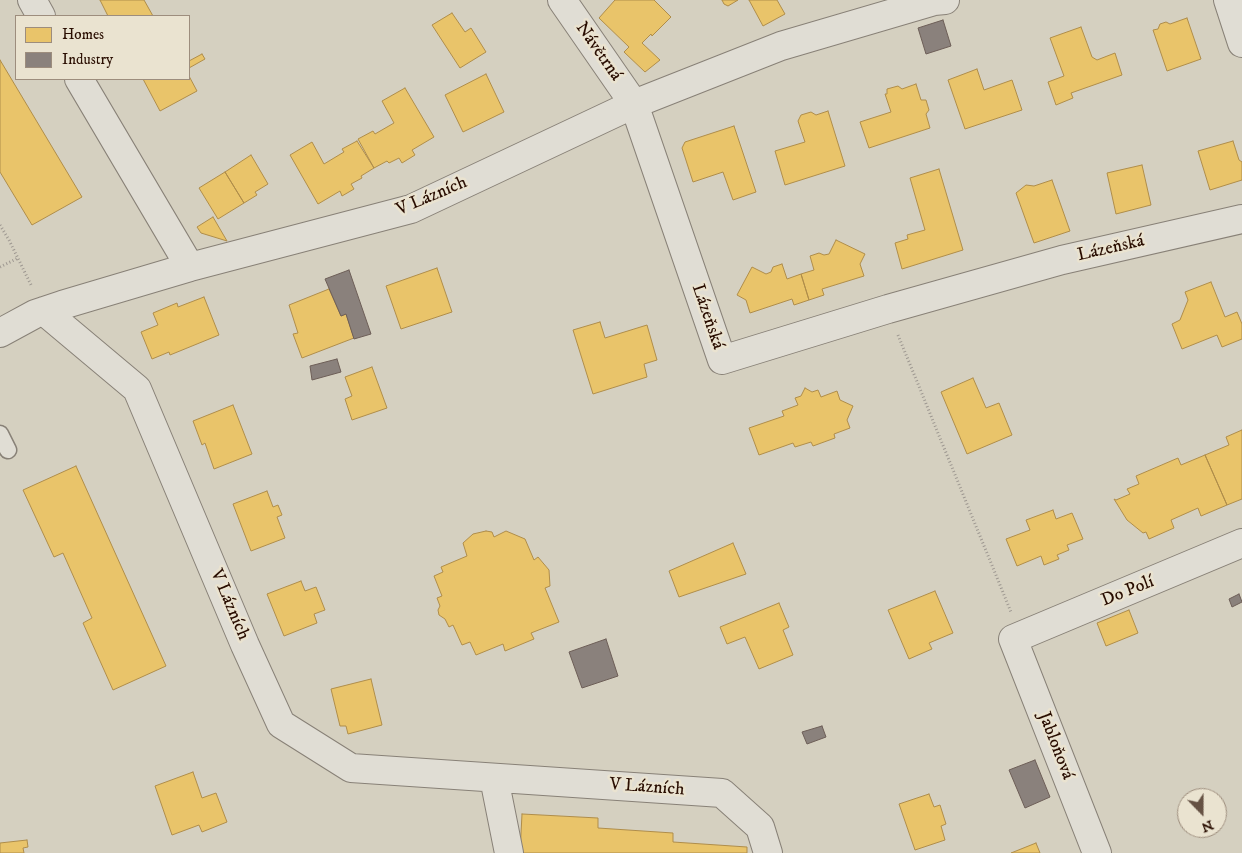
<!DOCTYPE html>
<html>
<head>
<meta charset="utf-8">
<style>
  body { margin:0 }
  #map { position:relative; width:1242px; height:853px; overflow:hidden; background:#d5d0c0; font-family:"IM FELL DW Pica",serif }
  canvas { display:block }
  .legend { position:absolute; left:15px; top:15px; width:175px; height:65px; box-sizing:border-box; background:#eae3d0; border:1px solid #9d8d7d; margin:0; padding:6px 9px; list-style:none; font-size:15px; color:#290d00 }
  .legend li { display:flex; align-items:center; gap:10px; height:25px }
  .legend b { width:25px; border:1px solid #9d8d7d }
  .north { position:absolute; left:1177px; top:788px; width:50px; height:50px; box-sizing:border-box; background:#eae3d0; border:1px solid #9d8d7d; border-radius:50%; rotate:158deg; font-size:14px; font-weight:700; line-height:20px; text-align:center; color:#290d00 }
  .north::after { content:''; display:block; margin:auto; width:18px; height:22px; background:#655143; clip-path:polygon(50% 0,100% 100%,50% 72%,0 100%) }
</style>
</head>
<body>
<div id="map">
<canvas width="1242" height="853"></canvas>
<ul class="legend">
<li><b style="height:14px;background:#e9c46a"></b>Homes</li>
<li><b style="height:14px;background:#8a817c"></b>Industry</li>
</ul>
<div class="north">N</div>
</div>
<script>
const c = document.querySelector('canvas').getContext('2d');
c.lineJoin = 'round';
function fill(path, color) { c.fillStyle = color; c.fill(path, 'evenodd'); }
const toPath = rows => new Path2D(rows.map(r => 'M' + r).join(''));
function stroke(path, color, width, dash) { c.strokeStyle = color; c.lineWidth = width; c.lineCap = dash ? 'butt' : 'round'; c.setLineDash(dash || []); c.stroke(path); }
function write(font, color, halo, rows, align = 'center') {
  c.font = font + ' "IM FELL DW Pica",serif'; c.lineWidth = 5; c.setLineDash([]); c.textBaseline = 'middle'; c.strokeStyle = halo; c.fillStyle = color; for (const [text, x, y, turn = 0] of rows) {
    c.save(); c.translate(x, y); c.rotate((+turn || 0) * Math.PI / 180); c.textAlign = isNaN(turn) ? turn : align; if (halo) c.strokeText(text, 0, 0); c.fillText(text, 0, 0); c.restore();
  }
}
const homes = toPath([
  [100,0,144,0,153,16,108,16,100,0],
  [615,0,654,0,671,17,652,36,651,34,642,43,660,60,645,72,624,52,629,47,599,18,615,0],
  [722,0,738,0,728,6,724,4,722,0],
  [749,0,777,0,785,14,763,26,749,0],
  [452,13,465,32,471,28,486,52,460,68,432,25,452,13],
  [1187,18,1201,59,1167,71,1153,30,1158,29,1160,24,1166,22,1170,24,1187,18],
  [1081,27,1092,57,1097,60,1115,53,1122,75,1071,93,1073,98,1056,105,1048,82,1064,76,1050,38,1081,27],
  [202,54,205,59,189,68,189,61,202,54],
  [0,60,82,197,32,225,0,172,0,60],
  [977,69,984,90,1012,80,1022,110,965,129,948,80,977,69],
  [486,74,504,112,463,132,445,95,486,74],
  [189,76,197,91,160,111,143,79,189,79,189,76],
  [916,84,921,100,926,100,929,110,926,114,930,128,869,148,860,122,891,112,885,94,887,94,887,89,898,86,902,89,916,84],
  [405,88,434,137,412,150,415,155,402,163,399,158,389,163,387,161,374,168,358,139,373,131,375,134,394,123,382,101,405,88],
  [828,111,845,166,785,185,775,151,805,142,798,121,801,115,811,112,816,115,828,111],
  [734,126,756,192,733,200,723,172,693,182,682,148,685,142,734,126],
  [357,141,374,168,361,176,362,178,351,184,354,189,342,196,340,191,318,204,290,155,312,142,324,164,344,152,342,149,357,141],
  [1233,141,1239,160,1242,162,1242,180,1210,190,1198,151,1233,141],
  [251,155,268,184,255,192,257,195,244,203,225,172,251,155],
  [1142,165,1151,205,1116,214,1107,173,1142,165],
  [939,169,963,250,902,269,895,243,908,239,907,235,925,230,910,178,939,169],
  [225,172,244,203,218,219,199,188,225,172],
  [1052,180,1070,231,1034,243,1016,193,1026,185,1034,186,1052,180],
  [213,217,227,241,201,233,197,227,213,217],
  [836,240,865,254,860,264,864,276,822,289,824,295,809,300,801,274,814,270,810,256,819,253,824,255,829,254,836,240],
  [782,264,787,279,801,274,809,300,794,305,792,299,750,313,746,300,737,295,752,267,766,274,771,272,773,267,782,264],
  [437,268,452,312,401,329,386,286,437,268],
  [1211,282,1225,317,1237,312,1242,324,1242,339,1222,347,1217,335,1182,349,1172,324,1180,320,1188,300,1185,292,1211,282],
  [329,289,341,316,346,314,354,338,302,358,293,334,298,333,289,305,329,289],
  [204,297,219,335,170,355,169,352,152,359,141,332,158,325,153,313,177,303,178,307,204,297],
  [600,322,605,338,647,325,657,360,644,364,647,377,593,394,573,330,600,322],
  [372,367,387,408,352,420,345,399,352,396,345,377,372,367],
  [973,378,986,408,999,403,1012,435,967,454,941,392,973,378],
  [805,388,812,392,818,390,821,397,837,391,840,400,853,406,847,420,850,428,834,434,835,438,813,446,811,442,795,447,793,443,759,455,749,428,784,416,782,411,798,405,795,398,801,396,805,388],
  [233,405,252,454,214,469,205,443,202,445,193,421,233,405],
  [1242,430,1242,499,1227,505,1205,455,1229,445,1226,437,1242,430],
  [1205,455,1227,505,1201,516,1198,508,1171,520,1174,528,1149,539,1146,532,1143,533,1127,520,1114,499,1116,500,1130,494,1127,489,1139,484,1136,476,1178,458,1181,465,1205,455],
  [76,466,166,666,113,690,83,623,92,618,63,553,54,557,23,490,76,466],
  [267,491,273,507,278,505,282,515,277,517,285,538,251,551,233,504,267,491],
  [1053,510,1056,519,1072,513,1083,539,1067,545,1069,550,1057,555,1059,559,1044,565,1041,556,1017,566,1006,539,1030,530,1026,520,1053,510],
  [486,531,492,532,494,537,506,531,525,539,534,560,538,557,549,570,550,586,545,588,559,622,531,633,534,639,505,651,503,644,476,655,470,642,462,645,453,625,449,627,445,619,439,615,438,610,440,606,437,598,442,596,434,576,443,572,441,567,467,556,463,543,473,534,486,531],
  [733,543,746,574,679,597,669,571,733,543],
  [301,581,305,591,316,587,325,610,314,614,317,623,284,636,267,594,301,581],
  [935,591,953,633,929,643,932,649,909,659,888,610,935,591],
  [779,603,789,627,783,630,793,655,759,669,745,637,727,644,720,627,779,603],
  [1129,610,1138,633,1106,646,1097,623,1129,610],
  [371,679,382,725,348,734,346,726,340,726,331,689,371,679],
  [193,772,202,798,216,793,227,822,202,832,199,825,172,835,155,786,193,772],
  [929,794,934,807,940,805,946,824,941,826,945,840,915,850,899,804,929,794],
  [522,814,598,818,598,828,673,833,673,842,747,847,747,853,520,853,522,814],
  [27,840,28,847,23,848,24,853,0,853,0,843,27,840],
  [1036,843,1040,853,1011,853,1036,843]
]);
fill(homes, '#e9c46a');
stroke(homes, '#af8d4a', 1);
const industry = toPath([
  [943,20,951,46,926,54,918,28,943,20],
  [349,270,371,334,354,339,346,314,341,316,325,279,349,270],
  [337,359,341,372,312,380,310,366,337,359],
  [1239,594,1242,602,1232,607,1229,599,1239,594],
  [606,639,618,676,582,688,569,652,606,639],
  [822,726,826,737,807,744,802,732,822,726],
  [1035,760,1050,797,1025,808,1009,770,1035,760]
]);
fill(industry, '#8a817c');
stroke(industry, '#6d5e57', 1);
const service = toPath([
  [0,434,8,450]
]);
const minor = toPath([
  [32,0,41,16],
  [562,0,634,104,722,360,888,309,1062,260,1242,219],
  [1228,0,1242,43],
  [79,79,190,267],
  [44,311,137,389,245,645,281,724,351,768,722,793,760,827,768,853],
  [0,333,35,314,62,305,190,267,411,209,634,104,781,46,934,1,945,0],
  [494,778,509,853],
  [1097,853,1013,639,1242,543]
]);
stroke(service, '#888177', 19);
stroke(minor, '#888177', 30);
stroke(toPath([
  [0,225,9,240,32,287],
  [0,267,18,258],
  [898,335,1011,612]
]), '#9d9790', 3, [1, 2.5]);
stroke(service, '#e0ddd4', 16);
stroke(minor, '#e0ddd4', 28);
write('18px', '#290d00', '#eae3d0', [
  ["Návětrná",598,52,55],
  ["V Lázních",432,197,-23],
  ["Lázeňská",1111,249,-13],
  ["Lázeňská",707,317,71],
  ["Do Polí",1128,592,-22],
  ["V Lázních",229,605,67],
  ["Jabloňová",1055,746,69],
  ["V Lázních",647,788,4]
]);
</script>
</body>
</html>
